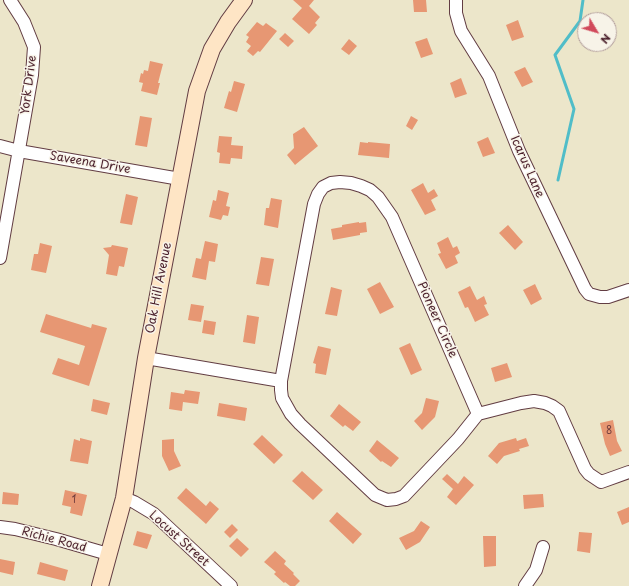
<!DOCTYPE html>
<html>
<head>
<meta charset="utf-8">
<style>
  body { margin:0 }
  #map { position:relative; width:629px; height:586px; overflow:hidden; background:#ece6ca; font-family:"Playpen Sans",sans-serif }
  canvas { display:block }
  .north { position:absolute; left:577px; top:12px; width:40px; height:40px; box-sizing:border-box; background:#f7f3e8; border:1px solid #b29e9c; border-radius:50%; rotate:128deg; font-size:11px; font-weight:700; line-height:16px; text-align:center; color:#4a1f2b }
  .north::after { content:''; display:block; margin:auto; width:14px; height:18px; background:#d1495b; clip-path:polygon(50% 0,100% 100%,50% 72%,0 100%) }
</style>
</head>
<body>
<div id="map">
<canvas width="629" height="586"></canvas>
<div class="north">N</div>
</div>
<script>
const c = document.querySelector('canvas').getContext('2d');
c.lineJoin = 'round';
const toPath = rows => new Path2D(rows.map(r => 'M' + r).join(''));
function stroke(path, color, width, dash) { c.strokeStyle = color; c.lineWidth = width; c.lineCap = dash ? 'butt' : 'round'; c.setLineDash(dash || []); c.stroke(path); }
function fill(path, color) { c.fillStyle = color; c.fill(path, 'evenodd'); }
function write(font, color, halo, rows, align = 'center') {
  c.font = font + ' "Playpen Sans",sans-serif'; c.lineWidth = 3; c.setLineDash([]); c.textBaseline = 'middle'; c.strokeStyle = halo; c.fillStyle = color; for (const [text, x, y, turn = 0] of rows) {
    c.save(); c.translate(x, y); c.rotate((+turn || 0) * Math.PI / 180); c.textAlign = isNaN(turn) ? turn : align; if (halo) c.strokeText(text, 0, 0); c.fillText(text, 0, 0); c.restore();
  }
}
stroke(toPath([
  [558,180,574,109,555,55,580,21,583,0]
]), '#50bdc8', 3);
fill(toPath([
  [293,0,314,0,309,6,320,17,315,23,317,25,309,34,292,19,302,8],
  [413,0,426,0,427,12,414,12],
  [518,20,524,37,512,41,506,25],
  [257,22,263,26,266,23,277,31,260,52,258,51,253,56,247,51,251,46,246,42,249,37,246,35],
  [285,33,294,41,288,47,279,39],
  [427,38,433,54,421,58,415,42],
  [349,39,357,46,349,55,341,49],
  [150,61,163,64,158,83,160,83,157,95,141,91,143,83,139,82,141,73,143,74,144,70,148,71],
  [525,67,533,82,522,87,514,72],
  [461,78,467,94,455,98,450,83],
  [234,81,245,84,237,112,224,108,229,91,231,92],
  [140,116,152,118,147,147,135,145],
  [411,116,418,120,412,130,406,126],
  [304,127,318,146,295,165,287,155,294,148,293,134],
  [219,136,232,137,231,145,243,146,242,159,231,158,230,164,219,163,220,153,217,152],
  [488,137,495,153,483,157,477,142],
  [360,142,368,143,368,142,390,144,389,158,358,155],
  [423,183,428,193,434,189,438,196,431,200,436,210,425,215,411,190],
  [218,190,229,193,226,206,230,207,228,216,223,215,221,220,209,217,213,200,216,201],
  [126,194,138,197,132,225,120,223],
  [271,198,282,200,278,228,264,225,266,208,269,208],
  [359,222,359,223,366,222,367,232,360,233,360,235,333,240,331,229,342,227,342,225],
  [508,225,523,242,515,250,499,233],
  [448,237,453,248,457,246,460,253,455,256,458,263,446,269,438,254,441,253,437,243],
  [205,241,218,244,215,262,209,261,206,280,192,277,196,258,201,259],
  [40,243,52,246,46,273,31,270,34,254,38,254],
  [112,245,128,248,124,267,119,266,117,276,106,274,109,255,103,248,111,247],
  [261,257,274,259,269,286,256,284],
  [380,282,394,307,380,314,367,289],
  [535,284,542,299,531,305,523,290],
  [470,286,477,300,484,296,487,304,484,305,489,315,475,322,468,307,465,308,458,292],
  [331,287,342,290,337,316,325,314],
  [191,304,204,306,201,322,188,320],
  [46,314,91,328,92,324,107,328,89,386,52,374,58,358,79,365,85,346,40,332],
  [247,315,259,317,255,344,243,342],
  [204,320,216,322,214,335,202,333],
  [410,343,422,370,411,375,399,348],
  [318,346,331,349,326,375,315,373,316,364,313,363],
  [507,363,512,377,495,382,491,368],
  [185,390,200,392,198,404,183,402,182,411,169,409,171,392,184,394],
  [426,398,439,401,435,417,422,430,414,421,422,413],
  [93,399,110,403,107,415,91,411],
  [219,403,247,408,245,421,217,416],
  [339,404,361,422,353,431,345,425,343,427,330,416],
  [613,420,617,441,622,451,610,456,605,444,600,423],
  [262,435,283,455,274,464,253,444],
  [80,438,92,441,88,464,70,461,74,439,80,441],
  [516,438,517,441,526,438,529,446,519,449,520,451,504,456,497,464,488,456,499,443],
  [174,439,174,451,181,466,169,471,162,456,162,440],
  [377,440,399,458,391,467,382,461,381,462,369,451],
  [302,471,323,490,313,500,292,481],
  [447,474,458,484,464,476,474,485,456,505,447,497,453,489,442,479],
  [186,488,206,506,210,501,219,509,206,524,177,498],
  [65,490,87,495,82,516,70,513,71,507,62,505],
  [3,492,19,494,18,505,2,504],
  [543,494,544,507,524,509,523,495],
  [629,507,629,522,622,525,617,512],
  [337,512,362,534,353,544,329,521],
  [421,521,430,527,420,542,406,550,399,538,414,531],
  [232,524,238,530,230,538,224,532],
  [137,531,152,535,147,549,133,545],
  [579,532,592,533,590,553,577,551],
  [483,536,496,536,496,566,484,567],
  [237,538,249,549,241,557,229,546],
  [275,551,286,561,284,564,294,573,293,574,300,581,295,586,290,586,285,582,284,583,274,574,276,572,264,562],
  [0,559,15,562,13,575,0,572],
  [40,562,68,570,65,581,37,574]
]), '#e79773');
const minor = toPath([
  [456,0,456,13,461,31,489,76,519,151,585,289,589,294,600,297,608,297,629,290],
  [0,146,19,151,180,179],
  [0,258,32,75,34,47,24,22,10,0],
  [146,358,281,381,281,390,282,398,291,414,300,424,375,495,387,500,396,499,404,496,458,439,478,414,392,217,378,197,370,190,361,186,351,183,340,182,331,183,323,187,318,194,314,204,281,381],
  [478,414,521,403,534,401,545,403,552,406,559,411,585,469,589,474,601,482,629,472],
  [124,498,134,502,154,514,231,586],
  [0,527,15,529,56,539,108,554],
  [525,586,536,570,543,547]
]);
const secondary = toPath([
  [100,586,124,498,146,358,197,91,212,49,228,22,244,0]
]);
stroke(minor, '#623d43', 14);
stroke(secondary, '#623d43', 18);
stroke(minor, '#fff', 12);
stroke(secondary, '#fee5c5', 16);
write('10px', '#713d3d', null, [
  ["8",609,431],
  ["1",74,500]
]);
write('12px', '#4a1f2b', '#f7f3e8', [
  ["York Drive",29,85,-83],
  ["Saveena Drive",90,163,10],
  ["Icarus Lane",527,167,66],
  ["Oak Hill Avenue",159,288,-79],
  ["Pioneer Circle",437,320,66],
  ["Locust Street",179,539,42],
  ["Richie Road",54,540,15]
]);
</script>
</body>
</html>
